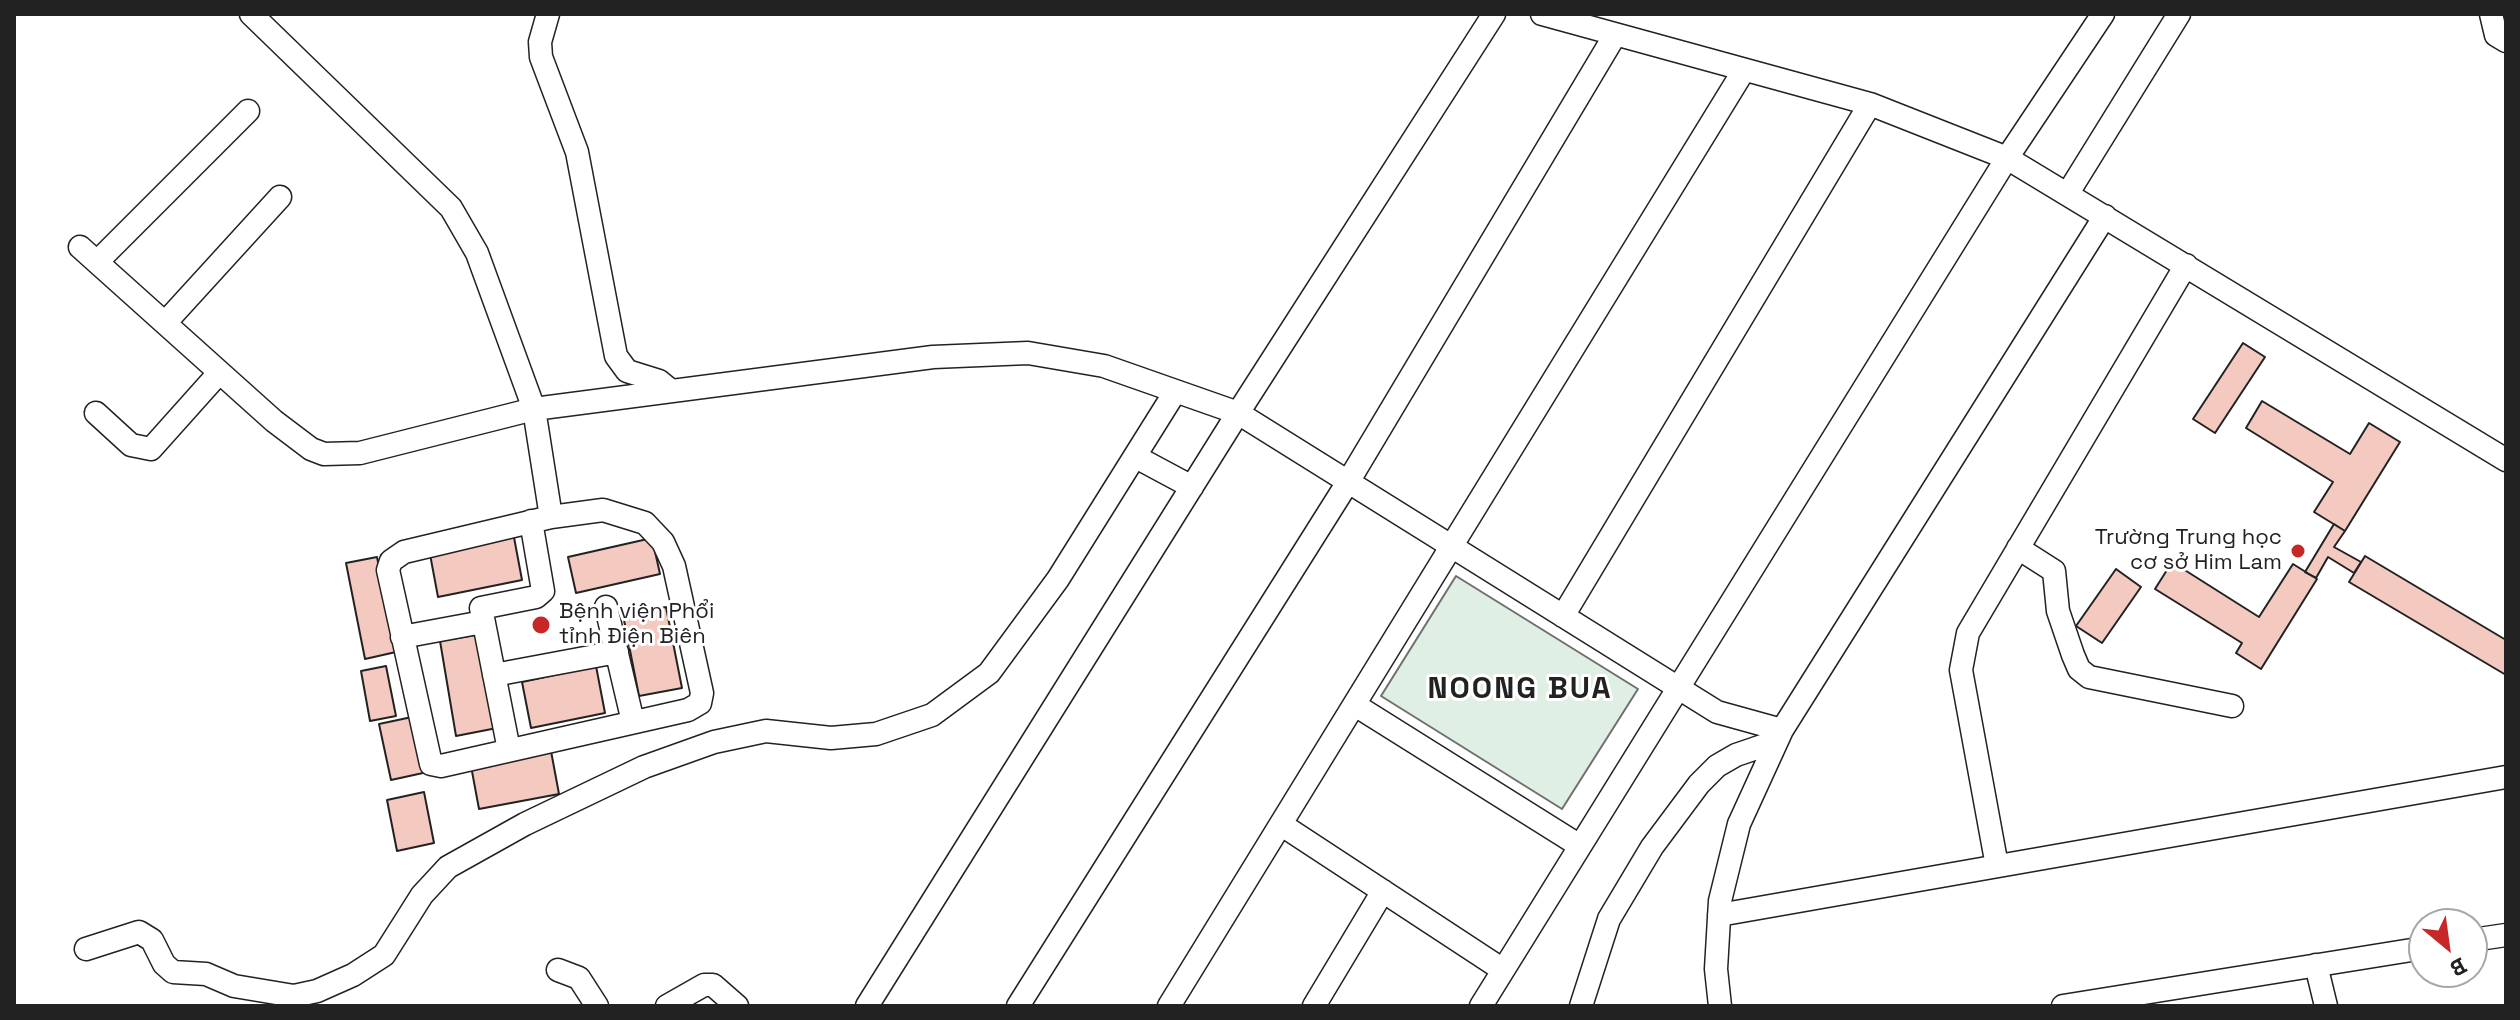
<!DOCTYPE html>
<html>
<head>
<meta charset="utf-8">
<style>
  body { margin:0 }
  #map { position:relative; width:2520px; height:1020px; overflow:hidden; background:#fff; font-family:"Space Grotesk",sans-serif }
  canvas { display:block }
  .frame { position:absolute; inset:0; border:16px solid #222; pointer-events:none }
  .north { position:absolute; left:2408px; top:908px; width:80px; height:80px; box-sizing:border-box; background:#fff; border:2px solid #a7a7a7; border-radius:50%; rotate:151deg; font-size:22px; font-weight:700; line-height:32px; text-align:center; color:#222 }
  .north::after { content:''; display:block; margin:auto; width:28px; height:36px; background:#c62828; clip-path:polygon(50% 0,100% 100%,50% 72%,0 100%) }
</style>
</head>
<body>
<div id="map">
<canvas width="2520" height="1020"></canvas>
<div class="frame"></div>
<div class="north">B</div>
</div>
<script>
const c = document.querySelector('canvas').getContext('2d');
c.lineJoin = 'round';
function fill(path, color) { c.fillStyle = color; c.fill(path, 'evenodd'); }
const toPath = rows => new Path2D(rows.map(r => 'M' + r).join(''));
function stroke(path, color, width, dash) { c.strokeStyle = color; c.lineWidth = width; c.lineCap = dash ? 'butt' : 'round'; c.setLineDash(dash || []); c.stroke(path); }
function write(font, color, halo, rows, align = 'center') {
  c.font = font + ' "Space Grotesk",sans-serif'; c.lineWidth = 6; c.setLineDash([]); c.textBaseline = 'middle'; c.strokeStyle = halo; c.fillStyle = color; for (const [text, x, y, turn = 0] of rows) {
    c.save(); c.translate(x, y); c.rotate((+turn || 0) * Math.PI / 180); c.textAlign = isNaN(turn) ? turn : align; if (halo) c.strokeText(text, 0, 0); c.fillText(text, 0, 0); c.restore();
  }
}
const green = toPath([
  [1456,576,1638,689,1562,809,1381,696,1456,576]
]);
fill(green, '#e0efe3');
stroke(green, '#6f6f6f', 2);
const building = toPath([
  [2243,343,2265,357,2215,433,2193,419,2243,343],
  [2262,401,2350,454,2369,423,2400,442,2345,531,2314,512,2333,482,2246,428,2262,401],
  [2334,524,2345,531,2334,547,2361,562,2354,573,2328,557,2316,578,2305,572,2334,524],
  [513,532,522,580,438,597,429,549,513,532],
  [652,538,660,574,576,593,568,557,652,538],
  [2365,556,2506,640,2506,675,2349,582,2365,556],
  [377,557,396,652,365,659,346,563,377,557],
  [2172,562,2259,617,2293,564,2317,579,2261,669,2236,653,2242,643,2155,589,2172,562],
  [2116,569,2141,587,2102,643,2076,626,2116,569],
  [666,607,682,688,639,696,623,615,666,607],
  [481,634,497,728,456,736,440,641,481,634],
  [386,666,396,716,370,721,361,671,386,666],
  [596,666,605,713,531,728,522,682,596,666],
  [412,717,423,773,391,780,379,724,412,717],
  [551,751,559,794,479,809,471,766,551,751],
  [424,792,434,843,397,851,387,800,424,792]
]);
fill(building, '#f3c9c0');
stroke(building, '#222', 2);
const minor = toPath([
  [251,14,451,208,477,253,534,409,551,517],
  [548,14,540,42,541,57,577,152,616,356,627,371,659,381,670,390],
  [2103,14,2007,158,2506,460],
  [2491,14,2496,35,2506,41],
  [2068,193,2179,14],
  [80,247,274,421,311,449,324,454,360,453,534,409,933,357,1028,353,1104,366,1238,413,1717,712,1782,730],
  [97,262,248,111],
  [165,323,280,197],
  [96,413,131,445,151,449,219,373],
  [1136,457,1192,487],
  [603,510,645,523,663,542,674,566,702,693,700,703,688,710,441,766,431,764,388,570,391,561,404,552,551,517,603,510],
  [2018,548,2054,571,2058,611,2073,655,2079,669,2089,677,2232,706],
  [606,607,633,722],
  [1563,616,1870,104],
  [402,637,483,622],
  [494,675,617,652],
  [1355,705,1580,846],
  [509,750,481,608,536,597,543,591,531,521],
  [1282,825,1503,970],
  [1997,866,1961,670,1968,633,2186,265],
  [1719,915,2506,777],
  [2472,940,2506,935],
  [86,949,139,932,152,940,164,964,173,972,206,974,234,986,294,996,317,991,353,975,384,955,422,895,448,867,525,824,644,767,714,742,766,731,831,738,876,734,932,715,989,673,1058,579,1175,392],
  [2316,965,2326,1006],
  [558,970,579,978,597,1006],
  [667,1006,704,985,713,985,737,1006],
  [867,1006,1238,413,1494,14],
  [1018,1006,1348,482,1615,35],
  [1169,1006,1744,70],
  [1314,1006,1383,891],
  [1481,1006,2007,158,1870,104,1542,14],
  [1581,1006,1609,919,1652,847,1699,784,1717,766,1736,755,1777,741],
  [1720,1006,1716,969,1720,901,1739,824,1782,730,2105,216],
  [2063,1006,2424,948]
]);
stroke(minor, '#222', 25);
stroke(minor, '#fff', 22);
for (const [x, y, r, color] of [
  [2298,551,8,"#c62828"],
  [541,625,10,"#c62828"]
]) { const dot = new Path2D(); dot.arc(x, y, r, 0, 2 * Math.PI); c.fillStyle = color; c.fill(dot); stroke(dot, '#fff', 3); }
write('22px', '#222', '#fff', [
  ["Trường Trung học",2282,538],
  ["cơ sở Him Lam",2282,563],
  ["Bệnh viện Phổi",559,612,"left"],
  ["tỉnh Điện Biên",559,637,"left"]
], 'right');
c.letterSpacing = '2px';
write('bold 30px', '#222', '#fff', [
  ["NOONG BUA",1520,690]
]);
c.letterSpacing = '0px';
</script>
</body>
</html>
